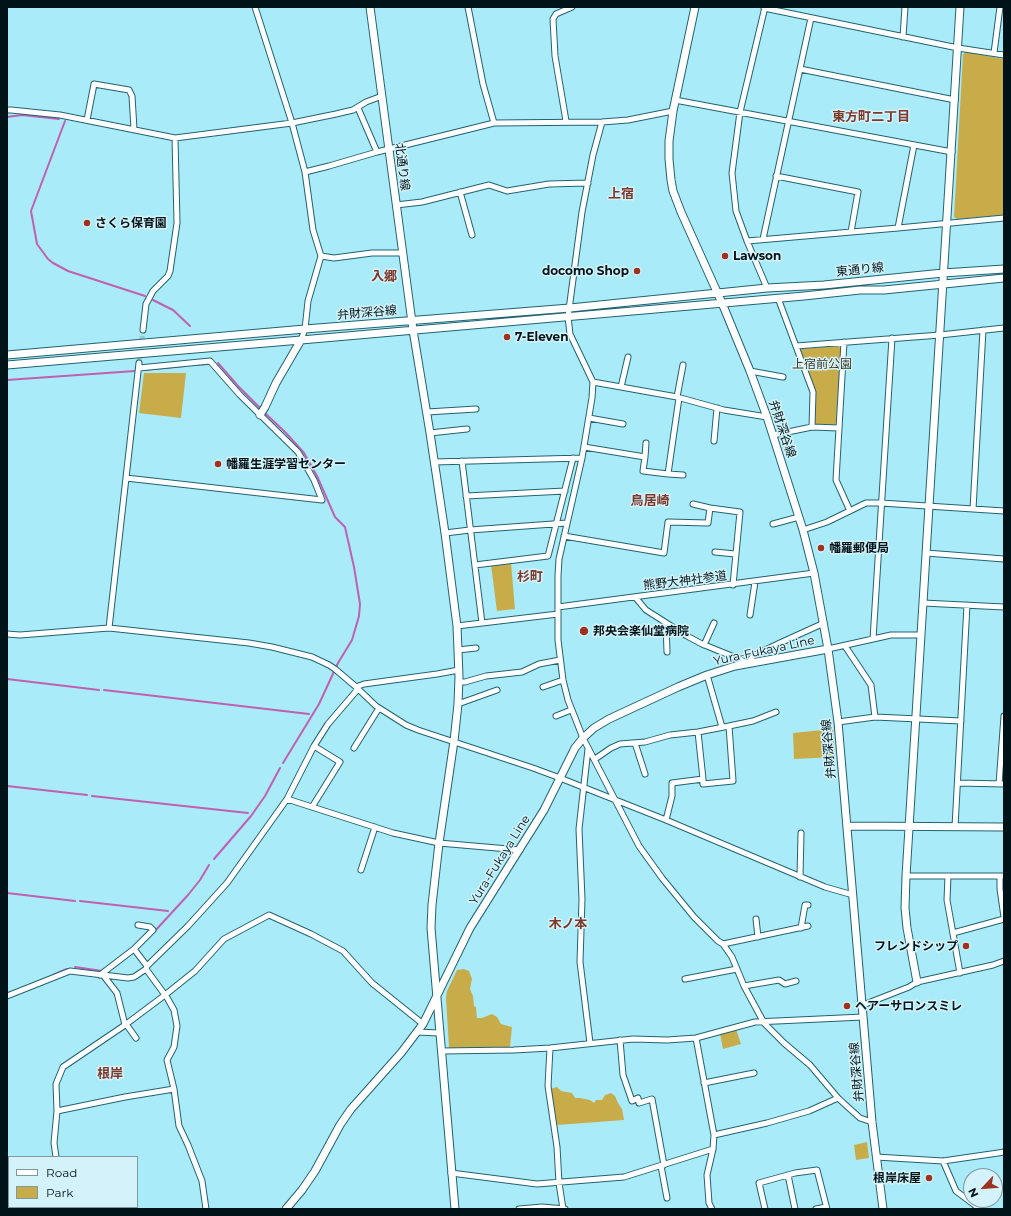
<!DOCTYPE html>
<html>
<head>
<meta charset="utf-8">
<style>
  body { margin:0 }
  #map { position:relative; width:1011px; height:1216px; overflow:hidden; background:#aaebf9; font-family:Montserrat,sans-serif }
  canvas { display:block }
  .frame { position:absolute; inset:0; border:8px solid #001318; pointer-events:none }
  .legend { position:absolute; left:8px; top:1156px; width:130px; height:52px; box-sizing:border-box; background:#d3f2f9; border:1px solid #7f999f; margin:0; padding:5px 7px; list-style:none; font-size:12px; color:#001318 }
  .legend li { display:flex; align-items:center; gap:8px; height:20px }
  .legend b { width:20px; border:1px solid #7f999f }
  .north { position:absolute; left:963px; top:1168px; width:40px; height:40px; box-sizing:border-box; background:#d3f2f9; border:1px solid #7f999f; border-radius:50%; rotate:244deg; font-size:11px; font-weight:700; line-height:16px; text-align:center; color:#001318 }
  .north::after { content:''; display:block; margin:auto; width:14px; height:18px; background:#9d331f; clip-path:polygon(50% 0,100% 100%,50% 72%,0 100%) }
</style>
</head>
<body>
<div id="map">
<canvas width="1011" height="1216"></canvas>
<div class="frame"></div>
<ul class="legend">
<li><b style="height:5px;background:#fff"></b>Road</li>
<li><b style="height:11px;background:#c9ac4a"></b>Park</li>
</ul>
<div class="north">N</div>
</div>
<script>
const c = document.querySelector('canvas').getContext('2d');
c.lineJoin = 'round';
function fill(path, color) { c.fillStyle = color; c.fill(path, 'evenodd'); }
const toPath = rows => new Path2D(rows.map(r => 'M' + r).join(''));
function stroke(path, color, width, dash) { c.strokeStyle = color; c.lineWidth = width; c.lineCap = dash ? 'butt' : 'round'; c.setLineDash(dash || []); c.stroke(path); }
function write(font, color, halo, rows, align = 'center') {
  c.font = font + ' Montserrat,"Noto Sans JP",sans-serif'; c.lineWidth = 3; c.setLineDash([]); c.textBaseline = 'middle'; c.strokeStyle = halo; c.fillStyle = color; for (const [text, x, y, turn = 0] of rows) {
    c.save(); c.translate(x, y); c.rotate((+turn || 0) * Math.PI / 180); c.textAlign = isNaN(turn) ? turn : align; if (halo) c.strokeText(text, 0, 0); c.fillText(text, 0, 0); c.restore();
  }
}
fill(toPath([
  [966,52,1004,59,1004,215,957,219,954,217,963,54],
  [838,346,841,348,836,423,834,425,816,424,814,421,816,392,800,351,801,349],
  [144,373,186,373,181,418,139,413],
  [511,563,515,609,497,611,491,565],
  [833,729,835,757,794,759,793,733],
  [464,969,469,971,472,979,470,989,473,996,474,1006,476,1007,477,1018,482,1018,492,1014,497,1017,501,1024,512,1027,510,1047,449,1048,446,998,447,991,457,970],
  [736,1029,741,1044,723,1049,720,1034],
  [557,1087,561,1091,572,1093,575,1098,580,1098,590,1100,594,1103,596,1100,602,1100,605,1095,611,1093,615,1096,618,1103,622,1109,624,1120,557,1125,550,1089],
  [867,1142,869,1158,856,1160,854,1145]
]), '#c9ac4a');
stroke(toPath([
  [7,117,22,115,59,119],
  [65,121,31,211,37,244,48,259,53,263,68,271,145,296],
  [153,300,173,310,190,326],
  [218,363,238,386,260,408],
  [195,365,208,364],
  [143,370,185,366],
  [7,380,135,371],
  [266,414,286,433,304,453,317,476,335,517,345,527,354,567,360,604,359,616,352,640,338,663,319,704,283,763],
  [7,679,99,690],
  [104,690,309,714],
  [7,786,87,795],
  [92,796,248,813],
  [214,859,251,816,265,796,280,768],
  [7,893,75,901],
  [80,901,168,911],
  [154,932,188,895,200,880,209,865],
  [75,967,102,971],
  [53,975,67,969]
]), '#c060b3', 2);
stroke(toPath([
  [139,363,143,330]
]), '#90cbd7', 5, [5, 2.5]);
const street = toPath([
  [255,7,292,123,305,172,313,230,321,256,308,301,305,329,301,340],
  [468,7,483,84,494,123],
  [765,7,740,112,732,173,736,211,747,241,767,288],
  [764,8,958,48,1004,55],
  [903,37,905,7],
  [994,53,1000,7],
  [800,69,955,100],
  [675,100,952,152],
  [358,108,377,152],
  [7,110,11,110,60,115,175,138,292,123,336,114,353,110,366,102,382,96],
  [87,120,94,84,129,90,132,96,134,129],
  [566,121,555,56,553,19,556,14,572,7],
  [602,122,593,155,582,212,568,317,570,334,593,382,592,398,582,458,559,559,558,576,558,640,563,680,568,700,583,738,639,846,662,878,694,917,718,941,723,944,732,957,744,986,763,1021],
  [305,172,329,166,377,152,494,123,602,122,628,120,673,111],
  [776,176,858,192,851,232],
  [460,192,472,235],
  [396,205,422,202,489,185,507,191,549,184,588,183],
  [898,228,914,145],
  [763,239,811,18],
  [747,241,898,228,1004,218],
  [321,256,334,258,372,253,402,253],
  [778,298,813,392,812,427],
  [143,330,146,304,153,291,168,276,170,271,177,223,175,138],
  [844,342,836,480,850,511],
  [796,346,940,335,1004,328],
  [750,371,783,377],
  [593,382,677,397,724,410,767,417],
  [621,387,628,357],
  [677,397,683,365],
  [427,412,476,409],
  [589,418,623,424],
  [430,433,467,429],
  [773,435,812,427,839,428],
  [714,441,717,408],
  [584,447,645,457,643,471,668,474,672,446,679,398],
  [645,457,646,443],
  [462,461,482,623],
  [434,462,582,458],
  [668,474,683,475],
  [126,478,322,500,314,480,298,452,240,395,210,361,139,368],
  [466,496,565,491],
  [693,504,710,508],
  [973,509,983,330],
  [773,524,799,517],
  [803,530,827,522,866,503,881,503,1004,511],
  [445,533,470,530,567,523],
  [564,536,664,553,668,522,708,523,710,508,740,512,733,585],
  [715,552,735,554],
  [926,553,1004,559],
  [475,565,548,556,573,458],
  [635,597,646,610,687,636,702,644,739,659,748,664,753,656,780,643,824,623],
  [923,603,1004,607],
  [558,607,814,573],
  [750,615,755,582],
  [666,623,667,652],
  [457,626,558,614],
  [109,628,139,363],
  [7,634,20,635,109,628,249,643,272,647,312,657,329,665,335,669,355,686,376,706,406,725,418,730,533,768,560,778,666,820,825,887,853,895],
  [873,639,892,338],
  [704,645,714,623],
  [845,646,871,685,875,717],
  [828,649,891,635,921,635],
  [458,650,476,648],
  [707,675,722,727],
  [459,682,465,682,486,676,522,672,539,664,560,660],
  [356,687,364,684,437,674,459,670],
  [543,687,563,680],
  [458,704,497,690],
  [556,716,571,710],
  [838,722,875,717,961,721],
  [698,732,703,779],
  [635,743,645,774],
  [354,748,379,708],
  [588,749,579,829,582,899,580,962,590,1043],
  [595,759,611,748,620,744,645,742,670,735,698,732,729,726],
  [958,783,1004,784],
  [999,784,1004,716],
  [287,799,393,833,439,843,520,850],
  [312,807,340,762,314,746],
  [666,820,672,796,672,783,703,779,703,784,733,781,729,726,753,721,776,712],
  [955,827,967,605],
  [361,870,375,827],
  [906,876,1004,876],
  [948,876,947,900,960,973],
  [1000,876,1000,889,1004,917],
  [800,877,801,833],
  [756,919,758,937],
  [801,928,805,905,808,905],
  [953,933,1004,919],
  [723,944,808,926],
  [134,949,147,966],
  [146,969,165,995],
  [100,975,134,949,153,930,150,927,138,925],
  [103,975,117,993,125,1025],
  [685,979,737,969],
  [744,986,779,980,785,984,796,981],
  [165,994,174,1010,177,1026,174,1047,167,1060,174,1089,179,1126,188,1145,202,1181,206,1209],
  [7,996,70,971,128,978,134,977,146,969,147,966,188,926,227,883,287,799,314,746,328,724,358,689],
  [863,1005,909,987,917,982,993,965,1004,961],
  [762,1021,784,1043,810,1065,838,1098,850,1109,860,1118,872,1122],
  [126,1024,136,1038],
  [417,1032,439,1033],
  [696,1038,714,1135,713,1149,707,1175,709,1203,712,1209],
  [620,1040,623,1075,632,1101,638,1098,639,1103,652,1099,664,1165],
  [550,1048,548,1086,557,1147,559,1183,563,1209],
  [441,1051,514,1050,550,1048,633,1039,667,1040,696,1038,755,1022,863,1017],
  [704,1083,754,1073],
  [57,1111,125,1097,174,1089],
  [714,1135,767,1123,809,1111,838,1098],
  [56,1157,54,1143,57,1111,56,1084,63,1067,125,1025,165,995,195,971,224,939,269,915,311,934,343,951,372,983,423,1024],
  [876,1157,943,1161,998,1153,1004,1152],
  [943,1161,956,1191,980,1209],
  [661,1166,667,1198],
  [451,1173,537,1184,624,1177,713,1149],
  [788,1175,795,1209],
  [65,1207,65,1209],
  [519,1209,542,1207,565,1209],
  [765,1209,759,1183,795,1173,817,1170,827,1209],
  [816,1209,826,1207]
]);
const secondary = toPath([
  [370,7,413,330,430,433,445,533,457,626,458,650,459,677,458,704,454,741,439,843,432,905,431,928,455,1209],
  [695,7,673,111,669,141,669,159,671,180,673,191,681,212,722,303,750,371,767,417,803,530,814,573,828,649,838,722,872,1122,883,1209],
  [7,355,305,329,570,308,767,288,824,285,943,273,1004,269],
  [7,365,301,340,804,296,860,290,884,290,1004,278],
  [260,415,265,407,276,383,301,340],
  [847,826,1004,827],
  [917,982,907,928,905,908,906,876,960,7],
  [286,1209,302,1190,315,1171,340,1125,351,1109,401,1053,423,1024,470,928,534,826,544,810,575,748,583,738,594,728,609,719,678,687,707,675,735,666,828,649]
]);
stroke(street, '#216370', 7);
stroke(secondary, '#216370', 9);
stroke(street, '#fff', 5);
stroke(secondary, '#fff', 7);
for (const [x, y, r, color] of [
  [87,223,4,"#9d331f"],
  [725,256,4,"#9d331f"],
  [637,271,4,"#9d331f"],
  [507,337,4,"#9d331f"],
  [218,464,4,"#9d331f"],
  [821,548,4,"#9d331f"],
  [584,631,5,"#9d331f"],
  [966,946,4,"#9d331f"],
  [847,1006,4,"#9d331f"],
  [929,1178,4,"#9d331f"]
]) { const dot = new Path2D(); dot.arc(x, y, r, 0, 2 * Math.PI); c.fillStyle = color; c.fill(dot); stroke(dot, '#d3f2f9', 1.5); }
write('12px', '#001318', '#d3f2f9', [
  ["北通り線",402,167,83],
  ["東通り線",860,270,-6],
  ["弁財深谷線",367,313,-5],
  ["弁財深谷線",782,429,71],
  ["熊野大神社参道",685,581,-7],
  ["Yura-Fukaya Line",764,651,-12],
  ["弁財深谷線",829,749,-95],
  ["Yura-Fukaya Line",500,860,-58],
  ["弁財深谷線",857,1072,-95]
]);
write('bold 12px', '#001318', '#d3f2f9', [
  ["さくら保育園",95,223],
  ["Lawson",733,256],
  ["docomo Shop",629,271,"right"],
  ["7-Eleven",515,337],
  ["幡羅生涯学習センター",226,464],
  ["幡羅郵便局",829,548],
  ["邦央会楽仙堂病院",593,631],
  ["フレンドシップ",958,946,"right"],
  ["ヘアーサロンスミレ",855,1006],
  ["根岸床屋",921,1178,"right"]
], 'left');
write('12px', '#413923', '#d3f2f9', [
  ["上宿前公園",822,364]
]);
write('bold 13px', '#7d382a', '#d3f2f9', [
  ["東方町二丁目",871,117],
  ["上宿",621,194],
  ["入郷",384,277],
  ["鳥居崎",650,501],
  ["杉町",530,577],
  ["木ノ本",568,924],
  ["根岸",110,1074]
]);
</script>
</body>
</html>
